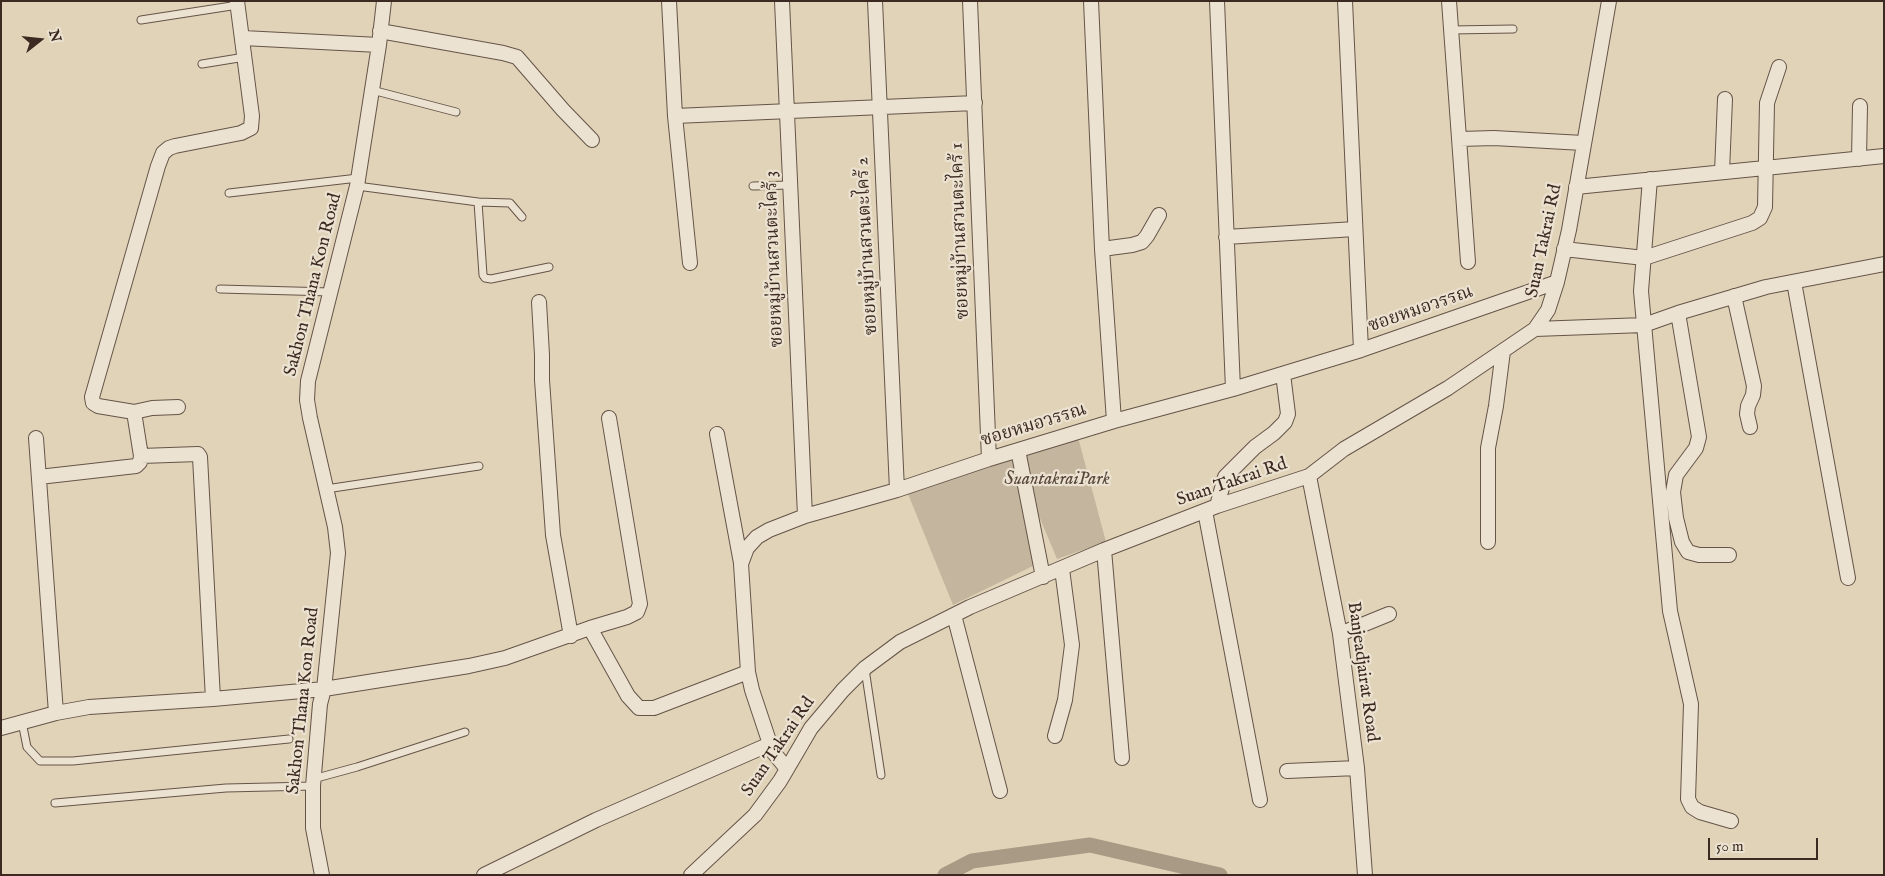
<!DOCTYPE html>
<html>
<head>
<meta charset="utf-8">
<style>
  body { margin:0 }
  #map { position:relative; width:1885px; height:876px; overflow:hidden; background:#e0d3b8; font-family:"IM FELL English",serif }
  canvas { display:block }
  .frame { position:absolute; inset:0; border:2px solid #3c2a22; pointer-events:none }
  .north { position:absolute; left:15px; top:15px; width:50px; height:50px; -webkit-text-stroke:4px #ebe2d1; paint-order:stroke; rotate:74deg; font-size:14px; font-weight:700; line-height:20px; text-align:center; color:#3c2a22 }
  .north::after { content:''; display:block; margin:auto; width:18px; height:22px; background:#3c2a22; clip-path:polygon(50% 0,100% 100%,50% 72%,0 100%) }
  .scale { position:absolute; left:1708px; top:838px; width:110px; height:22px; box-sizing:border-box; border:2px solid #3c2a22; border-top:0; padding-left:6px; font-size:15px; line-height:18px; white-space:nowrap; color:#3c2a22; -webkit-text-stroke:4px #ebe2d1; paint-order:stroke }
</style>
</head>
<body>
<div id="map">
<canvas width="1885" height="876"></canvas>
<div class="frame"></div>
<div class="north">N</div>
<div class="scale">50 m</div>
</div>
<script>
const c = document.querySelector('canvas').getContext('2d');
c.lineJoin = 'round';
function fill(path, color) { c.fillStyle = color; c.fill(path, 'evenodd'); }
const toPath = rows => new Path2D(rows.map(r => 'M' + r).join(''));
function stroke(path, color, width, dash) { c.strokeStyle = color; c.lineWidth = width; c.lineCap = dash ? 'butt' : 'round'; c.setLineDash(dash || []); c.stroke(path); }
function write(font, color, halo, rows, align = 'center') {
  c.font = font + ' "IM FELL English","Noto Serif Thai",serif'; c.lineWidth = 4.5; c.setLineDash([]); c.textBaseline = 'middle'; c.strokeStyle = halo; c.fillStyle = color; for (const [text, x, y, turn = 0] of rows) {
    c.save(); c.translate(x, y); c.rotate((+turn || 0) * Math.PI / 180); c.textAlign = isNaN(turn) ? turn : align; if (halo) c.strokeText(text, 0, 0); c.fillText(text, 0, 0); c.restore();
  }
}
fill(toPath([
  [1078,437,1106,542,1057,559,1015,459,1035,565,953,605,906,489]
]), '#c4b69e');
stroke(toPath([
  [945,875,972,861,1090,845,1220,875]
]), '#a89a85', 15);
const service = toPath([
  [141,20,238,5],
  [1451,30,1513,29],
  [202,64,245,57],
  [372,90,456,112],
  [357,186,478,202,483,275,485,278,491,279,549,267],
  [753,186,790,185],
  [229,193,358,178],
  [478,202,510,203,522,217],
  [220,289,331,292],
  [326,489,479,466],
  [865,669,881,775],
  [22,722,27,747,40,761,73,761,289,739],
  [313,779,357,767,465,732],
  [55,803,226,788,313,786]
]);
const minor = toPath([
  [669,1,675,116,690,263],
  [782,1,805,516],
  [875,1,897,490],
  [970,1,989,459],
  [1091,1,1102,249,1114,421],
  [1217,1,1233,389],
  [1345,1,1361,350],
  [1449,1,1468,262],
  [380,31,503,53,517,57,563,110,592,140],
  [243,38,379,45],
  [675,116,975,103],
  [1460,139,1494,138,1583,143],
  [1859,159,1860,106],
  [1722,172,1725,99],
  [1650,179,1641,291,1670,611,1691,704,1688,799,1692,807,1700,812,1731,821],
  [1576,187,1884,156],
  [1226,237,1355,229],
  [1102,249,1132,245,1142,242,1147,236,1159,215],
  [1564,249,1644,258,1752,223,1760,218,1765,207,1767,103,1779,67],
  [1794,282,1848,578],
  [1734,296,1754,386,1753,395,1748,406,1747,414,1750,427],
  [539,302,542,355,542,380,553,535,571,636],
  [1678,313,1699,437,1696,448,1676,475,1673,492,1676,518,1682,542,1688,552,1699,555,1729,555],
  [1535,329,1644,325,1678,313,1766,287,1884,264],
  [134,412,152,408,178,407],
  [717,434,741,563],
  [36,438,56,713],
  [1018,450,1043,577],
  [141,456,134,412,98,406,93,403,92,397,158,166,163,153,169,148,175,146,241,133,251,128,252,116,237,1],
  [1309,476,1340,634,1357,768,1365,875],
  [39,477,136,466,140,462,141,456,198,454,200,457,213,699],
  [1217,506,1225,477,1255,447,1274,433,1285,422,1288,414,1283,374],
  [1205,511,1260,800],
  [1488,542,1488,448,1496,406,1503,351],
  [1104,550,1122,758],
  [954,615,1000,791],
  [590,628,628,696,639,708,654,708,748,672],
  [1340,634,1389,614],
  [1,728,56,713,89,707,213,699,324,689,469,666,505,658,590,628,627,617,637,612,640,604,609,418],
  [1055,736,1065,700,1072,645,1062,569],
  [787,769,774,753,770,744,752,690,748,672,741,564,747,548,757,537,769,530,805,516,897,490,989,459,1114,421,1233,389,1361,350,1557,282],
  [1287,771,1357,768],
  [322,875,313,828,313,786,320,704,324,689,338,553,335,527,310,418,307,400,308,381,357,186,379,45,384,1],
  [484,875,596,820,770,744],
  [691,875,755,815,780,781,811,728,843,690,865,668,900,642,970,607,1104,550,1217,506,1309,476,1344,449,1448,388,1535,329,1548,310,1557,282,1569,230,1609,1]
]);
stroke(service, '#655448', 9);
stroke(minor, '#655448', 16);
stroke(service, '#ebe2d1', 7);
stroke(minor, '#ebe2d1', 14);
write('18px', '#3c2a22', '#ebe2d1', [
  ["ซอยหมู่บ้านสวนตะไคร้ 1",961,231,-92],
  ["Suan Takrai Rd",1545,241,-78],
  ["ซอยหมู่บ้านสวนตะไคร้ 2",868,246,-93],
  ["ซอยหมู่บ้านสวนตะไคร้ 3",775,259,-92],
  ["Sakhon Thana Kon Road",314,285,-76],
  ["ซอยหมอวรรณ",1421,310,-19],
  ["ซอยหมอวรรณ",1034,426,-17],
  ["Suan Takrai Rd",1232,483,-19],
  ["Banjeadjairat Road",1362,672,82],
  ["Sakhon Thana Kon Road",304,701,-84],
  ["Suan Takrai Rd",779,747,-56]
]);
write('italic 18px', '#57463b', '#ebe2d1', [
  ["SuantakraiPark",1057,480]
]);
</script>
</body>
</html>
